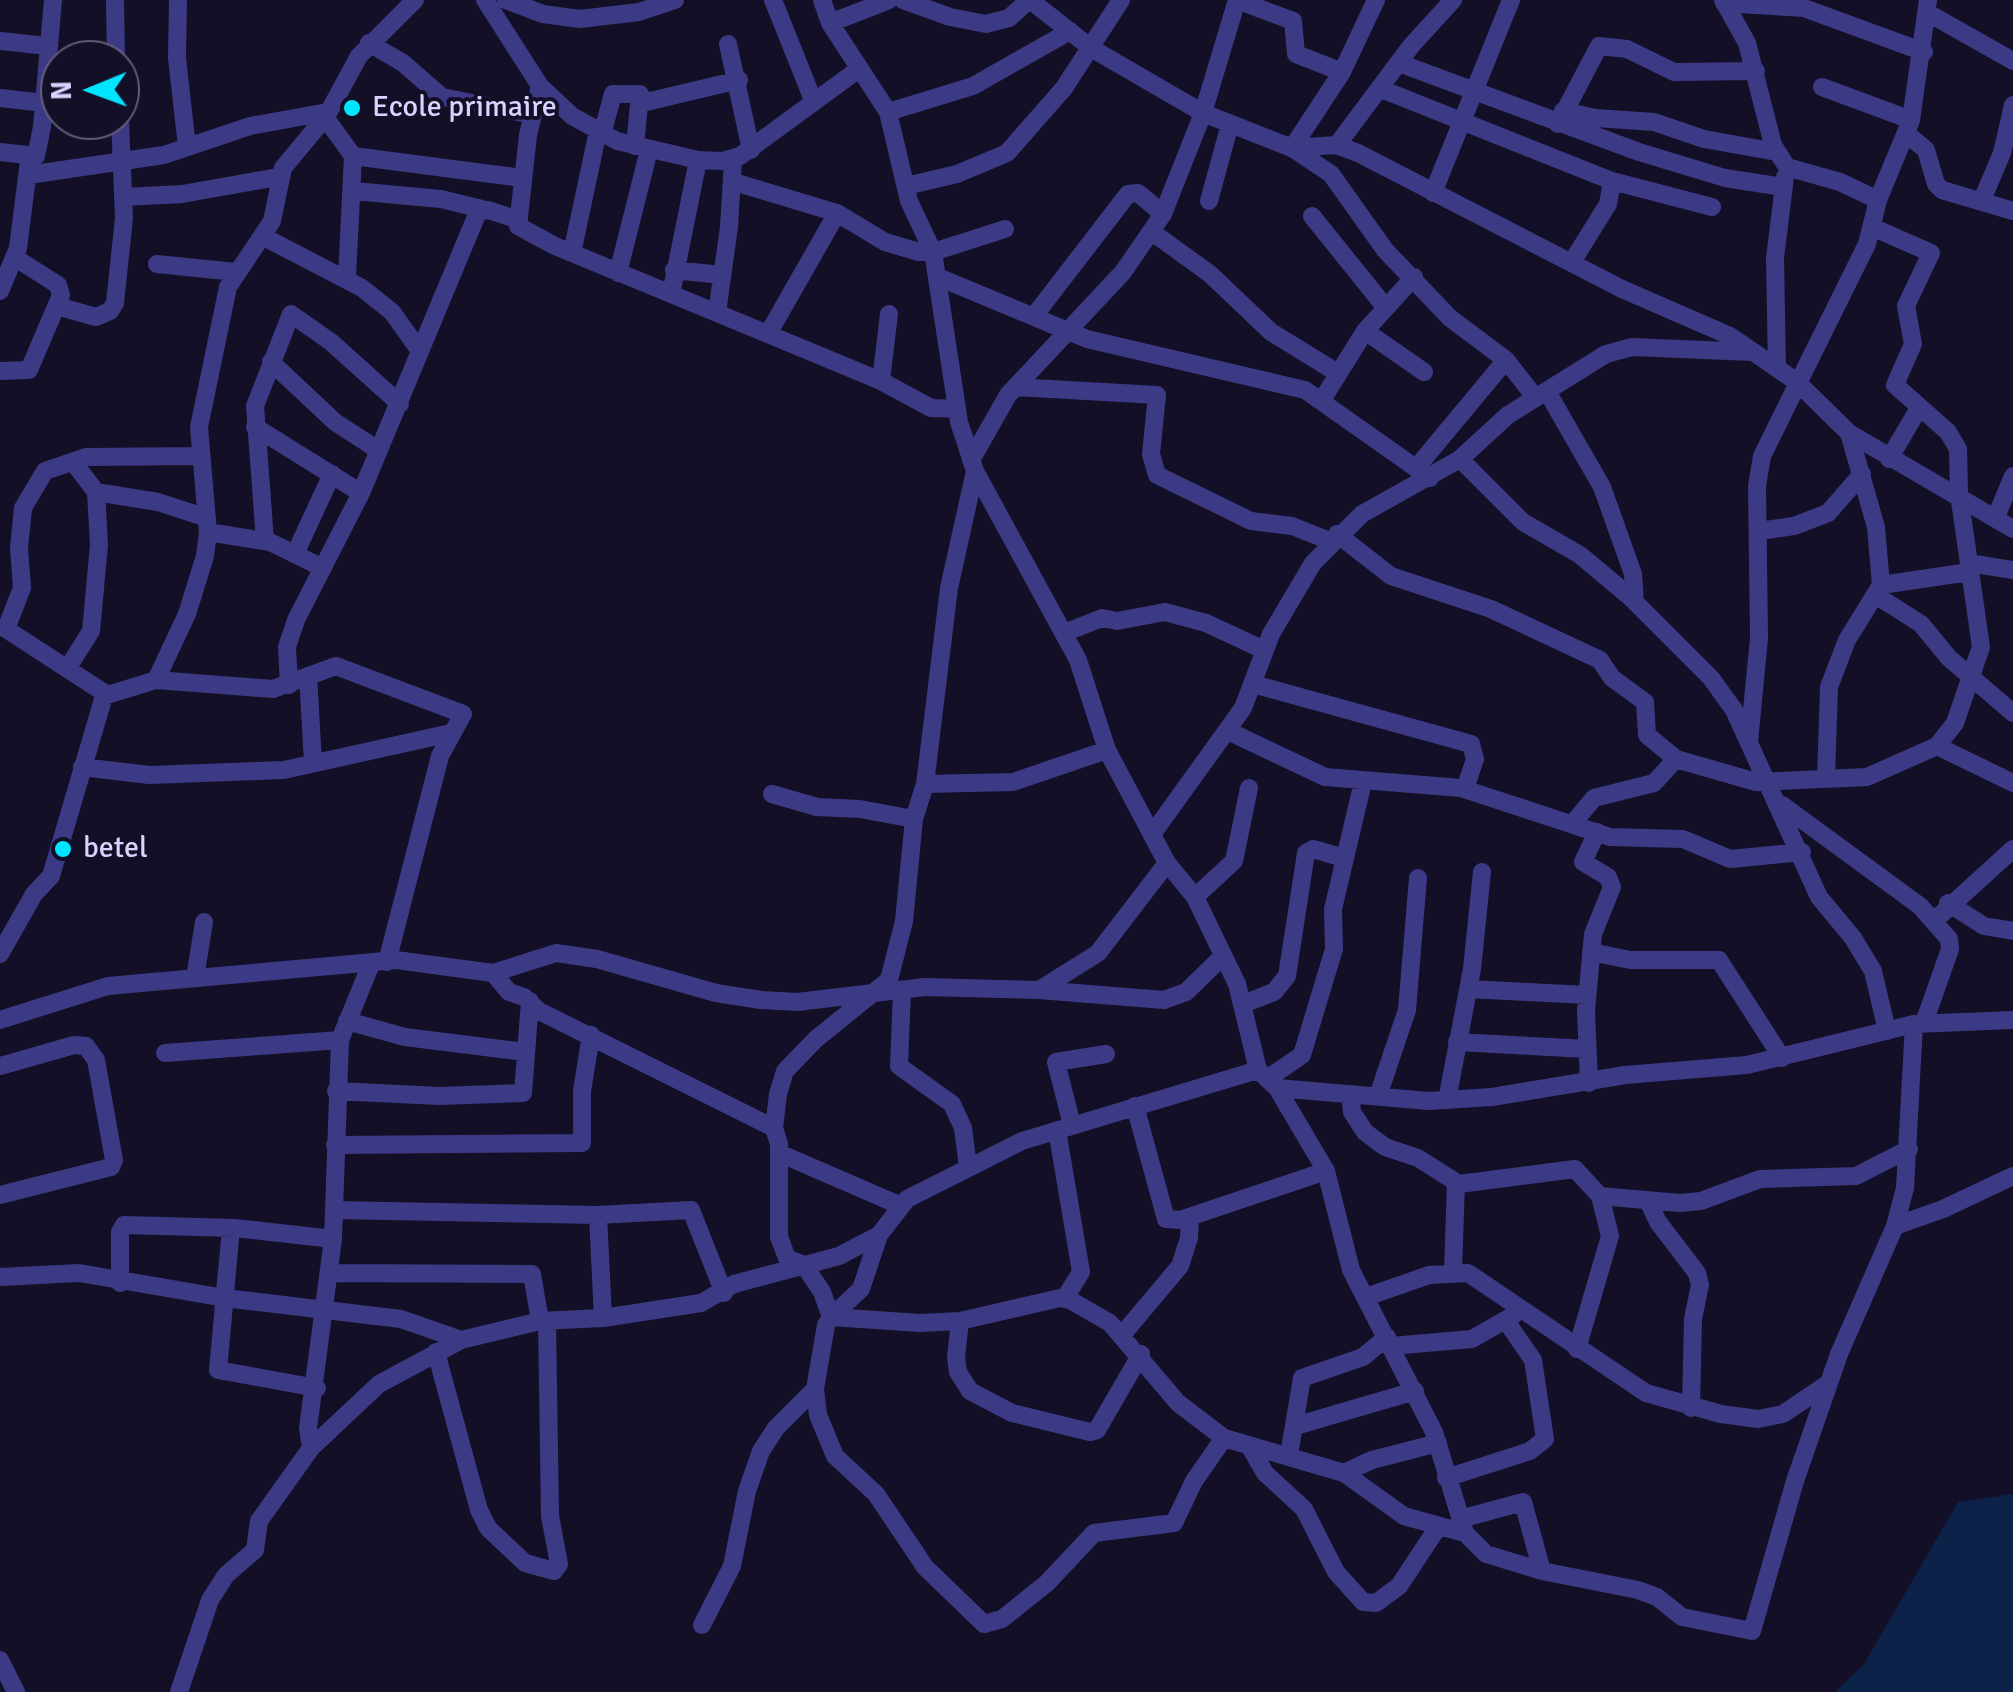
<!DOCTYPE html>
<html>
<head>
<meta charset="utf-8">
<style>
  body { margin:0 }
  #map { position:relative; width:2013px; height:1692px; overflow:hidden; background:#130f26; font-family:Signika,sans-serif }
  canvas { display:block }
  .north { position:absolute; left:40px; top:40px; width:100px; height:100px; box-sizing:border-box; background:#130f26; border:2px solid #625e7d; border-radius:50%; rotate:269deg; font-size:28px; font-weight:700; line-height:40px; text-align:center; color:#d9d4ff }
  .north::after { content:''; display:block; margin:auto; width:35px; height:45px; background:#00e5ff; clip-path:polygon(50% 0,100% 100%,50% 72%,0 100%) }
</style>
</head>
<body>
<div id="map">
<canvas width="2013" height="1692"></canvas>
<div class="north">N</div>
</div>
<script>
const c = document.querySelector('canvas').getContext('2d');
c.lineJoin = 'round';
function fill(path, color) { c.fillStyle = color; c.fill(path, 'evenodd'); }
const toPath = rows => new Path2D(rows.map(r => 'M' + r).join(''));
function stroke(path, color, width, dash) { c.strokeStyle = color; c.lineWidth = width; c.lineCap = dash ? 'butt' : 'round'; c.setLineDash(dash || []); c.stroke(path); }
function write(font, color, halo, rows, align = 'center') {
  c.font = font + ' Signika,sans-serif'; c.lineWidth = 8; c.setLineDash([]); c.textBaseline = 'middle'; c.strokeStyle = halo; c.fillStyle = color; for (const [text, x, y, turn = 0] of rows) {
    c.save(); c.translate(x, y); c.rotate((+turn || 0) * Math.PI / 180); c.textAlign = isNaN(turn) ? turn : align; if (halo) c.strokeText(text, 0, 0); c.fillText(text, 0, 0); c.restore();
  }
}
fill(toPath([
  [2013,1494,2013,1692,1835,1692,1864,1664,1958,1502]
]), '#0c2248');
stroke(toPath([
  [115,0,116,60],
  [178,0,177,58,187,147],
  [485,0,540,86,572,116,617,141,698,160,722,161,740,156,859,69],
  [506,0,543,14,580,19,639,12,675,0],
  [773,0,813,100],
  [822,0,830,23,888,112,909,201,933,252,959,422,975,471,1078,660,1107,750,1167,863,1195,897,1237,984,1258,1070,1277,1088,1326,1171,1351,1270,1434,1432,1465,1533,1486,1554,1542,1571,1638,1590,1657,1597,1682,1617,1752,1631,1795,1481,1839,1354,1895,1226,1905,1188,1914,1024],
  [903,0,950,17,986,24,1009,18,1029,0],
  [1030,0,1091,48,1203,113,1292,148,1337,145,1358,153,1622,289,1730,336,1797,382,1849,433,2013,529],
  [1237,0,1293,21,1296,54,1342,72],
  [1376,0,1342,72,1292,148,1331,174,1385,250,1450,318,1506,360,1535,397],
  [1723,0,1747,43,1773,145,1787,167,1840,182,1878,200],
  [1724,3,1804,8,1924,52],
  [1928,13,2013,61],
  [830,23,889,0],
  [0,41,48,46],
  [369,43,403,63,442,97,533,115],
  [728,44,751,150],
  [1399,63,1639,152,1725,178,1783,187],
  [540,86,528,135,518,226,555,246,717,313,729,227,733,160],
  [1822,87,1911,120],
  [1381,89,1612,181,1712,207],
  [0,98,44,103],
  [642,103,739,80],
  [1563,111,1596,118,1654,122,1704,139,1777,152],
  [888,112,973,86,1070,31],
  [1558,124,1599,46,1627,49,1674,72,1756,71],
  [602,134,613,94,640,94,635,146],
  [1907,134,1926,150,1936,184,1942,190,2013,211],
  [1337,145,1411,46,1453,0],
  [0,152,36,156],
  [353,156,522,178],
  [28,175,164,155,250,126,322,113,353,156,347,277],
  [734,182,837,213,768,334],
  [906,186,957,174,1007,153,1064,88,1121,0],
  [354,191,441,199,482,209],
  [1433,193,1511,0],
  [124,197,182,194,278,177],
  [1982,200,2002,153,2013,105],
  [1209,201,1230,124],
  [837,213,885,242,919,252,933,252,1005,229],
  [1312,216,1386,308],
  [1872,227,1931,253,1906,306,1913,344,1895,385,1948,432,1958,449,1959,494,1981,647,1955,723,1937,746],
  [1152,232,1210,274,1271,332,1336,372],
  [262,236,362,288,392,312,420,351],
  [572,253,598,131],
  [1572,262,1608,204,1612,181],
  [157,264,236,272],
  [674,270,722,275],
  [618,273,649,150],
  [938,277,1087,339,1305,390,1430,478],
  [0,291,18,248,29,161,36,156,42,127,53,0],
  [671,294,698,160],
  [57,306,96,317,110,311,115,303,124,218,120,119],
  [717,313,881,381,931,408,957,409],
  [1034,316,1128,194,1138,193,1163,214],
  [1365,331,1424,372],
  [271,362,335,422,378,450],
  [1777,368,1775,258,1785,177],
  [0,371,29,370,61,295,58,285,14,257],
  [881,381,889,314],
  [1015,387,1157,395,1151,454,1157,475,1251,521,1292,526,1330,541],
  [1548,393,1602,487,1633,574,1635,602],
  [1322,400,1365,331,1414,277],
  [255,427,361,493],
  [1460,459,1523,522,1580,555,1629,596,1711,678,1734,710,1819,897,1853,938,1873,971,1887,1031],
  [1889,459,1919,408],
  [971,460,1008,395,1123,272,1163,214,1203,113,1237,0],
  [1417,467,1506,360],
  [96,492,158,502,207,518],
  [1996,517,2013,476],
  [1759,531,1794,526,1828,513,1862,474],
  [208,532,270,542,323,568],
  [1337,534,1391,576,1491,609,1600,660,1612,678,1645,702,1647,735,1676,759,1756,782,1867,777,1937,746,2013,783],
  [265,541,255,406,291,314,331,342,400,404],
  [295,554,332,474],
  [1969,563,2013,570],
  [1881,585,1969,572],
  [1877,596,1921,624,1949,658,2013,713],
  [1064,633,1102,618,1117,621,1165,612,1206,623,1264,650],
  [67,669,91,631,99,545,96,492,74,463],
  [308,676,313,762],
  [156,680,187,614,205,556,208,532,199,427,228,287,272,221,283,168,327,115,359,56,415,0],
  [1253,684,1471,744,1475,759,1465,789],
  [289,685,287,647,296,620,361,493,478,212,488,210,519,220],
  [106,694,6,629,22,588,19,548,23,508,45,471,86,457,199,456],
  [1228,731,1325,777,1461,788,1610,837,1683,839,1730,859,1802,852],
  [1749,742,1759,638,1757,486,1762,456,1867,244,1878,200,1911,120,1928,0],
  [82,767,149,775,284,770,451,733],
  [1826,778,1829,687,1847,640,1881,585,1876,527,1849,433],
  [925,784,1013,782,1107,750],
  [772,794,817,807,860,809,914,819],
  [1782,805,1920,906,1949,939,1950,949,1924,1023],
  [1573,823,1594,798,1654,783,1676,759],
  [1153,833,1243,708,1271,634,1313,563,1362,514,1460,459,1508,415,1606,354,1632,347,1752,352],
  [1195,897,1234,861,1249,788],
  [1948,903,1984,926,2013,931],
  [1936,919,2013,849],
  [1591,952,1630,960,1719,960,1782,1058],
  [0,954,34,894,51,876,104,696,156,680,273,689,336,666,463,714,440,756,387,962],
  [493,973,509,992,524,997,539,1011,774,1128],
  [195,978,204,922],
  [1468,989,1587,995],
  [902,990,899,1066,952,1104,963,1128,968,1167],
  [1039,990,1164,1000,1186,992,1222,957],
  [1243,1004,1274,992,1287,976,1306,853,1313,849,1344,858],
  [0,1020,108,986,396,960,493,973,556,953,597,959,716,993,761,1000,797,1002,925,987,1039,990,1098,953,1167,863],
  [347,1021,405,1037,525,1052],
  [1457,1042,1587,1049],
  [165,1053,340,1040],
  [0,1066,74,1045,86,1046,96,1060,114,1160,111,1167,0,1195],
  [1267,1079,1302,1055,1334,949,1333,909,1363,782],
  [1589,1083,1586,1011,1593,934,1612,887,1608,877,1583,862,1597,832],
  [1277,1088,1429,1101,1492,1097,1625,1075,1747,1065,1914,1024,2013,1020],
  [336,1091,439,1096,523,1093,530,1001],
  [1350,1094,1352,1112,1365,1132,1385,1147,1418,1158,1459,1184,1575,1169,1600,1196,1680,1203,1701,1201,1760,1179,1856,1176,1909,1149],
  [1378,1096,1407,1010,1418,878],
  [1447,1100,1472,969,1482,872],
  [1135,1106,1166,1219,1180,1220,1326,1171],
  [1072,1125,1056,1062,1106,1054],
  [1057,1130,1081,1272,1065,1298],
  [335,1145,582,1143,582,1091,591,1035],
  [779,1153,899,1205],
  [1648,1201,1658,1222,1697,1273,1700,1285,1693,1319,1691,1408],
  [334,1210,598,1215,691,1210,724,1293],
  [598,1215,603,1318],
  [1895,1226,1943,1209,2013,1176],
  [231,1228,218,1370,317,1388],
  [1453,1271,1456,1183],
  [330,1273,532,1274,540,1321],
  [0,1277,79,1273,225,1298,401,1319,461,1340],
  [120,1283,120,1232,124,1225,235,1228,333,1239],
  [1366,1297,1429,1275,1468,1273,1646,1393,1721,1414,1758,1419,1783,1414,1826,1385],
  [831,1317,920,1323,960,1321,1060,1298,1070,1300,1110,1323,1178,1403,1224,1438,1344,1473,1404,1516,1465,1533],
  [831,1317,861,1289,879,1235,907,1199,1022,1141,1258,1070],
  [960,1321,956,1357,958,1372,970,1391,1012,1413,1090,1432,1097,1430,1141,1354],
  [1122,1335,1180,1266,1189,1238,1190,1217],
  [1391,1346,1472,1339,1514,1315],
  [1577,1349,1610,1236,1600,1196],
  [436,1352,479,1510,488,1528,525,1563,554,1571,559,1564,550,1516,547,1321],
  [815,1389,818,1415,835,1456,876,1494,925,1567,984,1624,1002,1619,1047,1583,1094,1533,1174,1523,1194,1481,1224,1438],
  [1295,1426,1415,1391],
  [1250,1447,1265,1473,1304,1509,1336,1572,1363,1602,1376,1603,1399,1586,1438,1527],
  [311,1448,308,1428,333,1239,340,1040,371,964],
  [1289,1455,1302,1378,1363,1357,1387,1337],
  [1344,1473,1372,1460,1438,1443],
  [1446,1478,1530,1451,1545,1439,1533,1360,1506,1321],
  [1460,1519,1523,1502,1542,1571],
  [702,1625,732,1566,747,1491,761,1451,776,1428,815,1389,826,1325,831,1317,822,1292,804,1265,787,1258,779,1237,779,1144,774,1128,778,1094,785,1071,816,1039,889,980,904,921,914,819,925,784,949,588,975,471],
  [0,1660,16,1692],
  [179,1692,210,1600,226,1575,255,1550,259,1521,311,1448,379,1384,461,1340,540,1321,603,1318,701,1303,734,1284,839,1256,879,1235]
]), '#3d3a85', 18);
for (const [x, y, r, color] of [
  [352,108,10,"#00e5ff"],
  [63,849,10,"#00e5ff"]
]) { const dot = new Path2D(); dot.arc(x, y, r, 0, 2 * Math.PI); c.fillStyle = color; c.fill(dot); stroke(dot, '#130f26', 4); }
write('30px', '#d9d4ff', '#130f26', [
  ["Ecole primaire",372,108],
  ["betel",83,849]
], 'left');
</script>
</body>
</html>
